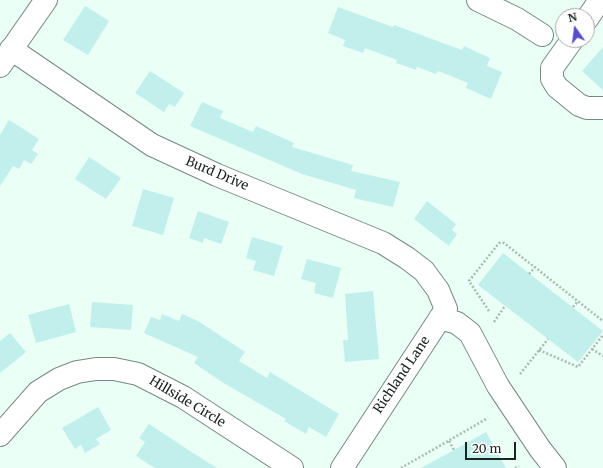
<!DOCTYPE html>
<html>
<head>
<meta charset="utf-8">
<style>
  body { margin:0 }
  #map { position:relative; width:603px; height:468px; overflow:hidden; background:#eafff6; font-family:Merriweather,serif }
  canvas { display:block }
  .north { position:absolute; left:555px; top:8px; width:40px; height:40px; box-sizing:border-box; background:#fff; border:1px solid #a4a7a6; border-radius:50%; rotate:346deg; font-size:11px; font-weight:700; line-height:16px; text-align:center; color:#1b2320 }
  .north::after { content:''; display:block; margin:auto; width:14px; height:18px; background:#574fc7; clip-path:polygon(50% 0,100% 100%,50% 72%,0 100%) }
  .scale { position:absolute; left:465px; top:442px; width:51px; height:18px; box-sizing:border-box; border:2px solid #1b2320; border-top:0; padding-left:5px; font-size:12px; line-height:14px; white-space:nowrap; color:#1b2320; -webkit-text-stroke:3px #fff; paint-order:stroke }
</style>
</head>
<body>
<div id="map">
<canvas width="603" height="468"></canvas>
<div class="north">N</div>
<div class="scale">20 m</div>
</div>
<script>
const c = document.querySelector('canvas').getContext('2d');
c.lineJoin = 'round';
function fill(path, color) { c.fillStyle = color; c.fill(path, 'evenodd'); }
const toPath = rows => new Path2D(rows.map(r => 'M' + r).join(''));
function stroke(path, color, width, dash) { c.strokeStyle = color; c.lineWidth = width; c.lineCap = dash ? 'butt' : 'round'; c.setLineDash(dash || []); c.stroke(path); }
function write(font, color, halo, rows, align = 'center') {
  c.font = font + ' Merriweather,serif'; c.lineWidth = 3; c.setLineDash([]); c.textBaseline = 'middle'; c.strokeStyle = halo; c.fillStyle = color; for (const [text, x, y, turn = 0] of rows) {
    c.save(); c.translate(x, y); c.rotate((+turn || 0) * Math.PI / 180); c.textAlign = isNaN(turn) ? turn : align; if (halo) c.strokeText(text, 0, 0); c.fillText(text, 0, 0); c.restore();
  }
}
fill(toPath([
  [85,6,109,21,88,55,63,40],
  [338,7,393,27,394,25,462,50,464,46,490,58,487,66,502,72,491,99,466,88,468,83,438,71,436,74,417,67,416,70,396,63,397,60,365,48,363,53,343,46,345,40,328,33],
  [603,47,603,90,582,71],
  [150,71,184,93,175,107,169,104,164,112,135,93],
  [202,102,223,111,220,118,253,132,256,126,294,143,292,147,353,165,351,171,400,182,393,207,354,198,356,190,302,174,190,126],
  [9,120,39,139,32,150,38,154,31,164,24,160,19,169,13,166,0,186,0,135],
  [89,157,121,178,106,199,75,179],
  [143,189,174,198,163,235,132,226],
  [427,201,456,224,452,230,457,234,449,246,414,219],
  [198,211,229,222,221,244,204,238,203,243,189,238],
  [252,237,283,246,274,276,253,270,256,261,246,258],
  [503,253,603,331,578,362,478,285],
  [307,259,341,268,333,298,314,293,316,283,301,279],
  [373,291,379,359,345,362,343,340,348,340,345,294],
  [92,302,133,305,131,330,90,327],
  [69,304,76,332,36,343,28,315],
  [162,314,179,321,182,314,198,321,245,352,239,361,267,378,270,372,339,414,326,437,309,427,306,434,284,421,286,419,222,382,194,363,198,357,144,333,151,317,160,320],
  [10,333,26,352,0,373,0,341],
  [98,407,111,430,96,439,100,444,85,453,81,445,75,449,62,428],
  [149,424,190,451,217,468,155,468,136,456,145,442,139,438],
  [486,432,506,468,421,468,454,450]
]), '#c1efec');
const minor = toPath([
  [478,0,517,19,542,35],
  [587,19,600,0],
  [572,40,552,68,552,79,557,87,579,105,587,108,603,108],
  [11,49,152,145,217,175,383,243,407,258,424,271,438,290,446,309,342,468],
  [0,66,46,0],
  [440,318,457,323,470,333,498,386,540,449,555,468],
  [0,435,38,392,59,379,77,372,96,369,114,369,138,374,183,397,292,468]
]);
stroke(minor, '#778a82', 24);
stroke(toPath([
  [529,274,535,267],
  [573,307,578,301],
  [489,311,469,281,499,243,504,243,603,321],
  [494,322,505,306],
  [592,349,603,356],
  [539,350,578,367,603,335],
  [520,374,548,339],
  [449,441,454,450],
  [401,468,488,418],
  [515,468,519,466]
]), '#aabbb4', 2.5, [2, 2]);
stroke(minor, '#fff', 22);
write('13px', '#1b2320', '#fff', [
  ["Burd Drive",217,174,23],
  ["Richland Lane",402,375,-56],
  ["Hillside Circle",187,402,31]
]);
</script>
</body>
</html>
